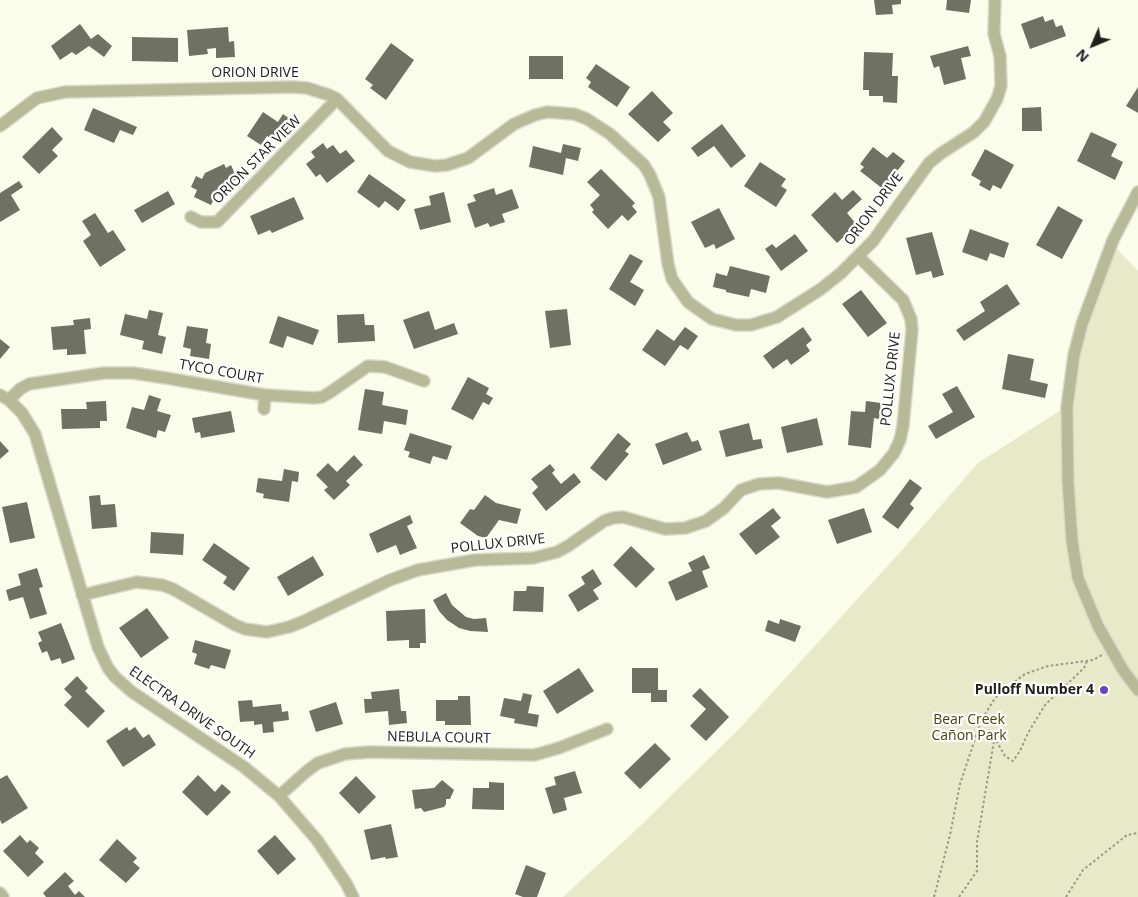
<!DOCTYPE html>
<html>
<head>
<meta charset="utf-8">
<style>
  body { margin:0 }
  #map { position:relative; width:1138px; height:897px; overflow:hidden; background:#fbfdeb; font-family:"Open Sans",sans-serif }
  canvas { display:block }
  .north { position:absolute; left:1068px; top:20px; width:50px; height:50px; -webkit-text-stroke:4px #fff; paint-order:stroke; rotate:225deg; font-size:14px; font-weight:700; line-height:20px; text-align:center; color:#20211a }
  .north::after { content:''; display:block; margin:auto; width:18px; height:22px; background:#20211a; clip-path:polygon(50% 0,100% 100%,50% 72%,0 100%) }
</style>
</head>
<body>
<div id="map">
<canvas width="1138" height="897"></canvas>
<div class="north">N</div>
</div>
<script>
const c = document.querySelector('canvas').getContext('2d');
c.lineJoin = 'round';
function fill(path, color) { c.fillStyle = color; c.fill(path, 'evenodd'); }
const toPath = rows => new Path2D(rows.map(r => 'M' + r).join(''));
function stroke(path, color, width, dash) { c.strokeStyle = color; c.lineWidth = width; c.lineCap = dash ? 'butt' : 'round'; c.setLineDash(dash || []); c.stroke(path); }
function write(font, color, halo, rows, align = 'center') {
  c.font = font + ' "Open Sans",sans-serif'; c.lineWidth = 4.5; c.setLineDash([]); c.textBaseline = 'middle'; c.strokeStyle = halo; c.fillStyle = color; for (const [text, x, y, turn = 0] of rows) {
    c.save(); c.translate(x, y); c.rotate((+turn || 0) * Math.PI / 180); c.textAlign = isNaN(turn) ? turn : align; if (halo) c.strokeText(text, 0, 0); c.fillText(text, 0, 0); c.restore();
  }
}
fill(toPath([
  [1117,249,1138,271,1138,897,563,897,637,829,740,728,903,549,978,463,1061,410,1073,410,1074,388,1085,336,1104,277]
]), '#e7eac8');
fill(toPath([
  [874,0,901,0,901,4,892,5,893,14,876,15],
  [947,0,971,0,969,13,946,10],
  [1043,16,1045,22,1053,19,1056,27,1062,25,1066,36,1030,49,1021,24],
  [80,24,91,39,98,34,112,46,104,57,89,46,76,55,72,52,60,60,51,46],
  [228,27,229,42,234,41,235,57,216,58,216,48,207,49,208,54,189,56,187,30],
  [132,37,178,38,178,62,132,61],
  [391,43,414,60,386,100,370,88,373,85,365,79],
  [968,46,971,56,961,58,966,79,944,85,939,66,934,68,930,56],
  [864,52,893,53,892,76,898,76,897,103,883,102,883,96,869,96,869,90,863,90],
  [529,56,563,56,563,79,529,79],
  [596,64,630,87,617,107,588,87,591,82,586,78],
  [1138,87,1138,113,1126,106],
  [652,91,673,113,663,122,671,130,658,142,628,114],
  [1041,107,1042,131,1022,131,1022,108],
  [93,108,137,127,133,135,120,130,114,143,84,130],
  [263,112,278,122,283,114,294,122,280,144,267,136,261,145,247,136],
  [722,124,746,156,731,168,714,146,698,157,691,148],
  [52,127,63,139,52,150,58,156,39,174,22,157],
  [1091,132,1117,144,1111,156,1123,162,1115,180,1077,161],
  [323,143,327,149,333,145,340,154,346,150,355,161,327,183,320,174,316,177,306,164,315,157,311,152],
  [563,144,581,148,578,161,566,158,563,175,529,167,533,146,561,153],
  [873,147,887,158,893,152,905,161,883,189,860,171,864,167,860,164],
  [985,149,1014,165,1001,189,993,185,990,191,979,185,981,181,971,175],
  [760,162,786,179,781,186,787,190,776,207,744,186],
  [224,164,226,168,231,165,237,179,220,187,211,205,194,197,197,190,191,187,196,176,202,179,205,173],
  [601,169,635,203,632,206,637,212,628,221,622,215,608,229,592,212,594,210,590,205,600,195,587,182],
  [369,174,406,200,398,211,385,201,379,208,357,192],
  [19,181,23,187,11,195,20,210,0,222,0,193],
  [494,188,496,195,512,189,519,208,502,214,505,222,490,227,488,223,475,228,467,204,476,201,473,195],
  [853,190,862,199,847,213,857,225,837,243,811,215,835,192,842,200],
  [168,191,175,204,142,223,134,210],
  [444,192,451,222,420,230,414,209,431,205,429,196],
  [294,197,304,219,272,233,270,230,258,235,250,216],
  [1058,206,1083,220,1062,259,1036,245],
  [719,208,735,239,716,249,714,244,705,248,691,222],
  [95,213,108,233,113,230,126,250,100,267,83,241,91,235,82,221],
  [970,229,1009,243,1004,258,990,253,987,261,962,252],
  [932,232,944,275,933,278,931,271,916,275,906,238],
  [795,234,808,251,781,271,765,249,772,244,776,248],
  [630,254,643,261,630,282,644,290,635,306,609,289],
  [730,266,770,276,766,293,751,289,749,297,726,292,726,290,713,287,716,273,727,276],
  [1007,284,1020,304,964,341,956,330,985,311,980,302],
  [861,290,887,323,868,337,842,304],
  [567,309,571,345,550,348,545,311],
  [149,310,163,313,158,335,166,337,162,354,142,349,144,341,120,335,125,314,147,319],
  [429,311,435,330,454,323,458,334,414,349,403,320],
  [364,314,365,325,374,325,375,341,338,343,337,315],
  [278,316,319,330,313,345,287,336,283,348,269,343],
  [90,318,91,329,84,330,86,354,67,355,67,349,53,350,51,327,74,325,73,320],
  [187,326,208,329,206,343,211,344,209,359,190,356,191,349,183,347],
  [685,327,698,336,688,350,680,345,665,366,642,350,657,329,674,341],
  [803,327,812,340,806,345,810,351,791,365,787,359,773,369,763,356],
  [0,339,10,347,0,359],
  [1008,354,1034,359,1030,380,1048,384,1045,398,1002,389],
  [468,377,489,388,486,394,493,398,489,405,483,402,473,420,451,409],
  [957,386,975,417,936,439,928,426,953,412,942,394],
  [365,389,384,392,382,405,408,410,406,425,384,421,382,434,358,430],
  [149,395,161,399,157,411,171,415,165,432,158,430,156,438,126,428,132,407,144,410],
  [106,401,107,421,100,421,100,428,62,429,61,409,87,409,86,402],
  [866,401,881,403,879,419,874,418,871,448,848,445,851,411,865,412],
  [231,411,235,432,201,438,200,432,195,433,192,418],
  [817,418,823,445,787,453,781,427],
  [749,423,753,440,761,439,763,448,726,457,719,431],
  [687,432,692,442,698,440,702,450,663,465,655,444],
  [410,433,452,446,447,460,433,456,430,464,408,457,410,452,404,450],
  [618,433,631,444,625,451,629,454,606,481,590,468],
  [0,441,9,451,0,459],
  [354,455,363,465,346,481,350,485,334,500,324,490,328,487,316,475,328,463,337,472],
  [550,464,555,470,552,473,561,484,574,473,581,482,546,511,532,493,538,487,531,479],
  [284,469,299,472,298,482,292,481,289,502,263,498,264,494,256,492,258,478,282,481],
  [910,479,922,488,910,504,914,508,898,529,882,517],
  [100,495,101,505,115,504,117,527,92,529,89,496],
  [485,495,496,503,521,509,517,524,499,520,486,538,478,536,460,523,470,509,474,510],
  [27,502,35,538,10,543,2,507],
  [773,508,781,518,771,526,780,537,756,555,739,534],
  [864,508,872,532,837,544,828,520],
  [410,515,413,523,407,526,417,548,400,555,396,545,377,553,369,534],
  [151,532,184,534,183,555,150,553],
  [214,543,250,568,234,591,223,583,227,577,202,560],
  [631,546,655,569,636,588,613,565],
  [704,555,710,568,702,571,708,587,676,601,668,582,692,571,688,563],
  [313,556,324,575,288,596,277,577],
  [37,568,43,587,39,588,47,614,30,619,23,597,9,601,6,590,21,585,18,574],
  [593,569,602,584,593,590,599,599,578,612,568,595,585,584,581,577],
  [527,586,544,587,543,612,513,611,514,591,526,591],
  [446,593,452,605,466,617,474,619,486,618,488,632,470,631,459,628,447,620,439,611,433,600],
  [147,608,169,638,141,658,119,628],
  [425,609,426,643,420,643,420,648,409,648,409,640,387,641,386,611],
  [780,619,801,626,795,642,765,631,768,620,779,624],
  [61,623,75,659,62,664,60,658,51,661,47,651,42,653,38,643,42,641,38,632],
  [195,640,231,650,225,669,211,665,209,669,194,664,197,654,192,652],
  [579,668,594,691,557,714,543,691],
  [632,668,658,668,658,690,667,690,667,702,651,702,651,693,632,693],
  [77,676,88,688,85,691,105,711,88,728,64,705,72,697,64,689],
  [700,688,729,717,706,741,690,726,706,709,692,696],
  [399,689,401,711,406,711,407,723,389,725,388,711,365,713,364,699,372,699,371,692],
  [523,693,532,695,528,713,539,715,537,727,514,723,515,719,500,716,504,698,521,701],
  [458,696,470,696,471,725,445,725,445,721,436,721,436,700,458,700],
  [252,700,253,707,281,704,282,712,288,711,289,720,273,722,274,732,263,733,262,724,254,725,254,721,240,722,238,701],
  [336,702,343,724,316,732,309,711],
  [127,727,129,731,135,727,143,738,149,734,156,745,123,767,106,741],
  [655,743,671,759,640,789,624,773],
  [575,771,582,793,564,798,567,810,553,814,545,788,556,785,554,777],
  [7,775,28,808,2,824,0,820,0,779],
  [198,775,215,792,222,784,231,792,207,816,182,792],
  [356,776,376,797,359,814,339,793],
  [442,780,454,790,450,799,446,799,446,804,444,807,424,812,421,808,415,809,412,790,434,788],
  [489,782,504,783,504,810,472,809,473,788,489,788],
  [391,824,398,857,386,859,385,857,371,860,364,830],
  [20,835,27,843,30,840,39,848,35,853,44,862,28,877,3,851],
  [275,835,296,859,278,875,257,851],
  [117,839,137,858,133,862,140,868,126,883,99,860],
  [526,865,546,873,537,897,523,897,515,894],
  [65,872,74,881,68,886,75,895,79,891,85,897,46,897,43,893]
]), '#6f7162');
const minor = toPath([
  [0,126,37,98,65,92,293,87,307,88,329,95,337,99,388,151,410,162,435,166,447,165,468,158,514,124,535,115,547,112,574,114,587,119,610,134,644,165,650,175,659,197,668,264,672,279,688,302,712,319,736,325,751,325,777,317,821,289,841,273,873,241,929,163,940,154,974,132,984,122,997,99,1001,86,1000,56,994,34,995,0],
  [1138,192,1113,240,1082,324,1074,355,1067,407,1068,482,1072,541,1078,578,1098,626,1123,670,1138,690],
  [191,217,201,222,217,222,337,99],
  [0,395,9,400,22,413,35,434,98,647,108,668,115,677,132,692,244,767,279,796,317,840,346,883,353,897],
  [9,400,20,389,29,384,104,373,133,373,166,378,265,395,314,398,322,397,329,393,368,366,385,367,424,381],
  [264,409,265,395],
  [82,595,137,582,162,585,173,589,235,625,245,629,267,632,289,627,302,622,390,580,418,570,475,560,533,558,557,552,568,546,604,521,613,518,623,517,665,529,685,528,706,521,724,508,741,490,759,484,779,483,827,492,856,487,880,470,894,453,900,440,903,426,912,330,911,319,903,300,858,256],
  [279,796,307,771,318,763,345,754,369,752,534,755,559,748,607,729],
  [0,893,3,897]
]);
stroke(minor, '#d8daca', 14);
stroke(toPath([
  [934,897,950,835,960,784,981,721,995,698,1013,683,1025,674,1048,666,1093,660,1102,655],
  [959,897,977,871,977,842,994,741,997,742,1005,756,1013,761,1020,751,1028,733,1045,705,1084,668,1087,661],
  [1066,897,1083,870,1127,835,1138,833]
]), '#97998c', 2, [2.5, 2.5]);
stroke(minor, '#b7ba97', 11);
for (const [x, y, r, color] of [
  [1104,690,5,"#6a47c0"]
]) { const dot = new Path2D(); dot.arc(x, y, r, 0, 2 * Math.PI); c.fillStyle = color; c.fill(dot); stroke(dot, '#fff', 2); }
write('14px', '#20211a', '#fff', [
  ["ORION DRIVE",255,73],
  ["ORION STAR VIEW",257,160,-45],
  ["ORION DRIVE",874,209,-53],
  ["TYCO COURT",221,372,10],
  ["POLLUX DRIVE",891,379,-84],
  ["POLLUX DRIVE",498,544,-6],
  ["ELECTRA DRIVE SOUTH",192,713,35],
  ["NEBULA COURT",439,738,1]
]);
write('bold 14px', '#20211a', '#fff', [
  ["Pulloff Number 4",1094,690]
], 'right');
write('14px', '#44460a', '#fff', [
  ["Bear Creek",969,720],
  ["Cañon Park",969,736]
]);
</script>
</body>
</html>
